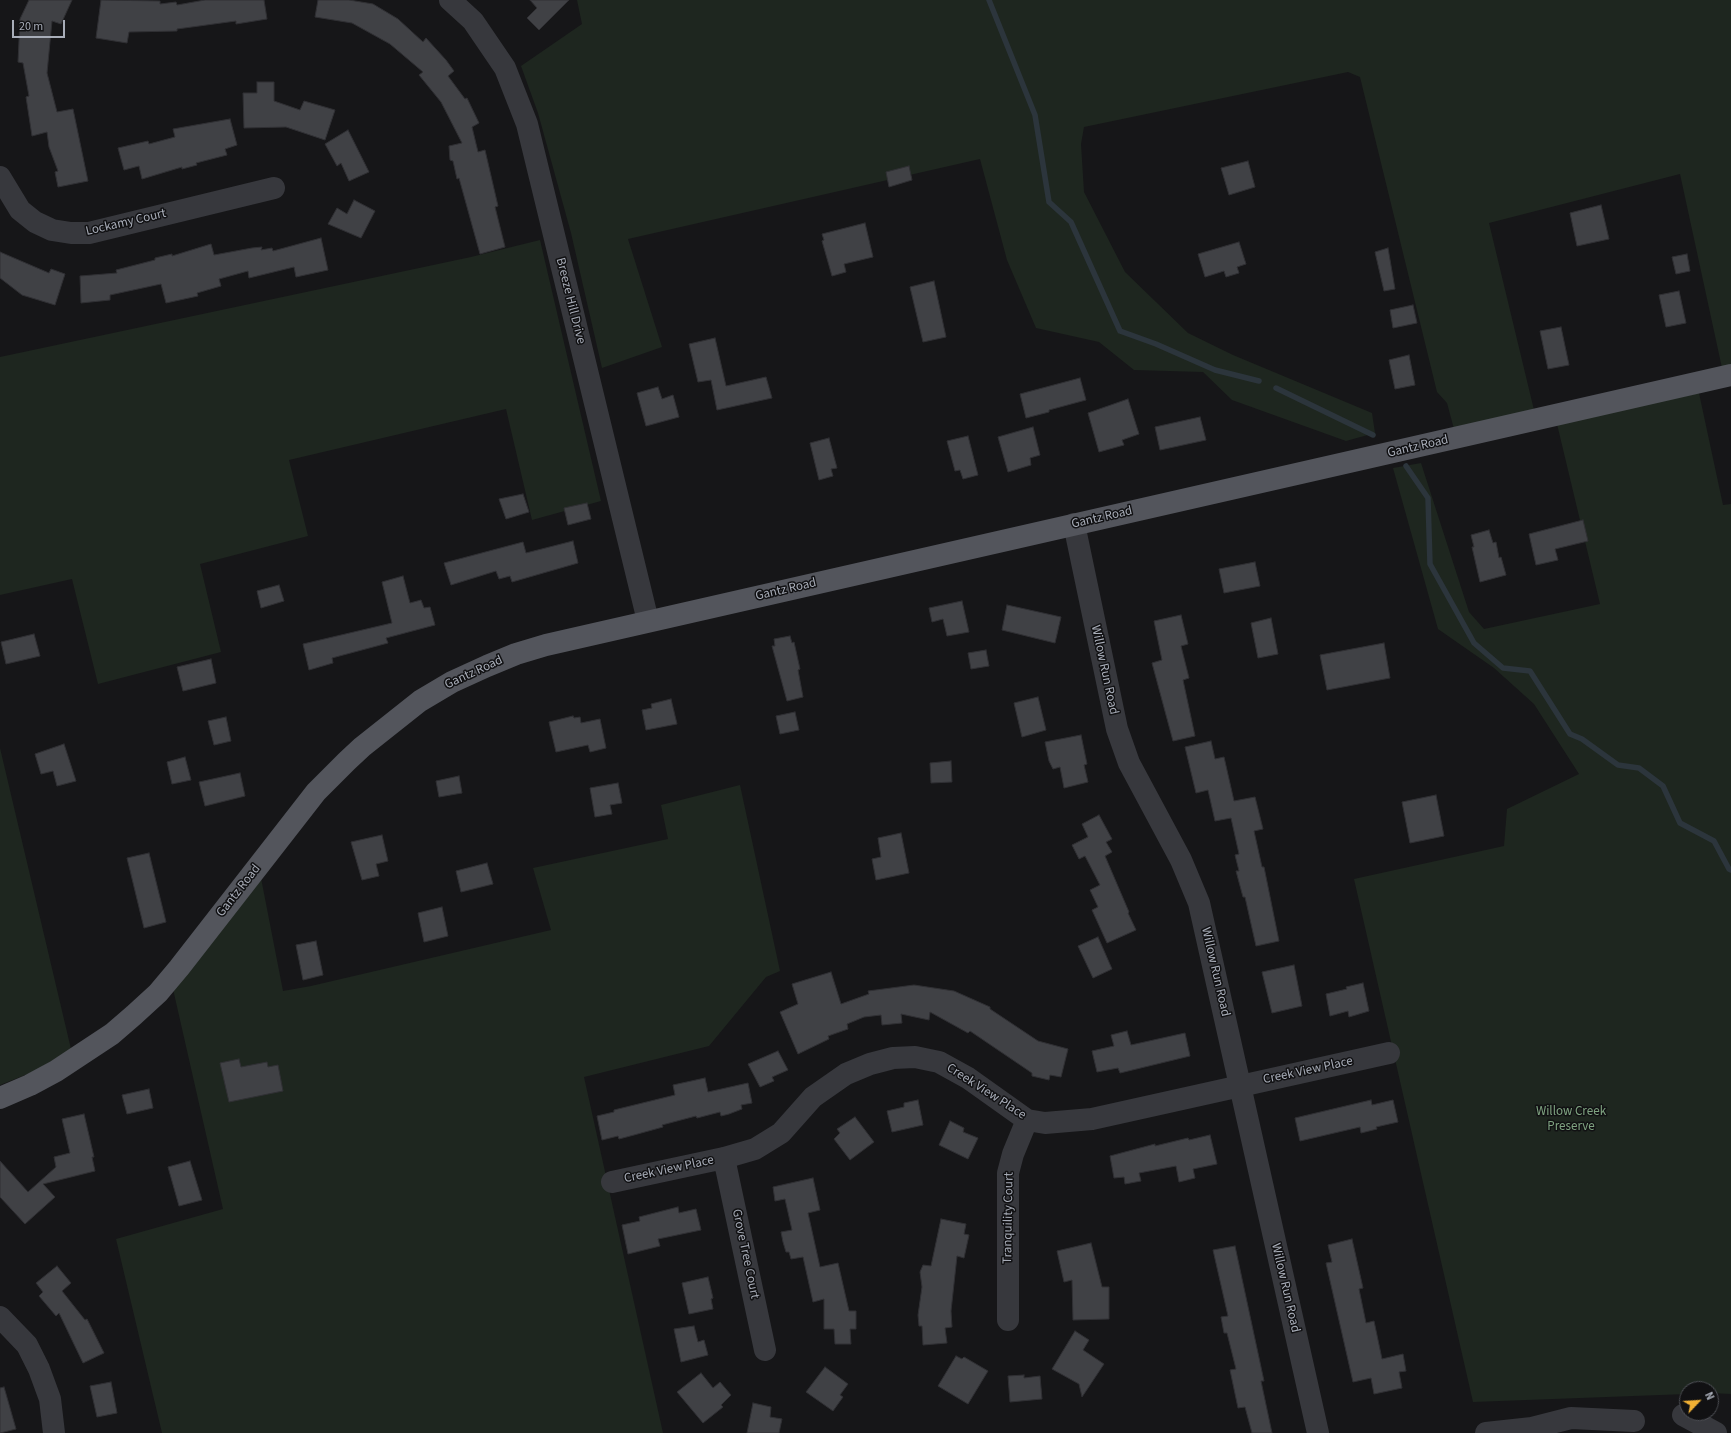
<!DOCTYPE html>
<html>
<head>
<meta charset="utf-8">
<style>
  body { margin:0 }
  #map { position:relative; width:1731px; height:1433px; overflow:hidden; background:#161618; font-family:"Source Sans 3",sans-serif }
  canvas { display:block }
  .north { position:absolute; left:1679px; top:1381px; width:40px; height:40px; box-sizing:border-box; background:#111113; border:1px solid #4d4f55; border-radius:50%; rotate:65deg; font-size:11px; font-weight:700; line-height:16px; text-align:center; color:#a8adb8 }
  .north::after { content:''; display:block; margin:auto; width:14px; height:18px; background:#f2b134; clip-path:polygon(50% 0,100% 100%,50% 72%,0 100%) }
  .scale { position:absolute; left:12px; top:20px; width:53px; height:18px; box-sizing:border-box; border:2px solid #a8adb8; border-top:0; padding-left:5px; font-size:12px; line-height:14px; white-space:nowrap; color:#a8adb8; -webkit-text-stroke:3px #111113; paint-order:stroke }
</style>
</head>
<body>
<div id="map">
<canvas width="1731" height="1433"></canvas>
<div class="north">N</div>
<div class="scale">20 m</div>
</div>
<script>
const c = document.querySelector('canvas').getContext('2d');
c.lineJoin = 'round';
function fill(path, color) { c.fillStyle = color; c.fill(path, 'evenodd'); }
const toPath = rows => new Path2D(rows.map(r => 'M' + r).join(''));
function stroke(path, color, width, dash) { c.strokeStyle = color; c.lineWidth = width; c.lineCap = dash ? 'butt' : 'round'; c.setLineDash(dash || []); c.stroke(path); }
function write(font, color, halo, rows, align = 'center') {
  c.font = font + ' "Source Sans 3",sans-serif'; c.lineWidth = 3; c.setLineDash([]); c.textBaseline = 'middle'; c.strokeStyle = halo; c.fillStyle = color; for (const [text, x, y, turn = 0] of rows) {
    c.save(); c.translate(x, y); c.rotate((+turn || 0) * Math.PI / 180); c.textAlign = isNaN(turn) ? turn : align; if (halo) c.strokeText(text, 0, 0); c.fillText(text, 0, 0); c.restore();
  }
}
fill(toPath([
  [577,0,1731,0,1731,366,1722,368,1680,174,1489,223,1534,410,1454,429,1447,403,1437,392,1360,77,1348,72,1084,127,1081,144,1084,192,1125,272,1188,333,1233,355,1372,413,1375,433,1346,441,1232,400,1203,372,1134,370,1099,342,1036,328,1007,260,980,159,628,239,662,347,602,368,571,233,538,113,521,66,582,24],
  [540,240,601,501,532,520,506,409,289,460,308,536,200,564,221,652,98,684,72,579,0,595,0,357,471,257],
  [1699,393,1723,505,1731,504,1731,1394,1711,1393,1711,1389,1687,1389,1687,1394,1473,1402,1354,879,1504,846,1507,809,1579,774,1534,704,1494,668,1438,629,1393,468,1421,463,1469,612,1484,629,1600,604,1557,424],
  [0,748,71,1049,35,1071,0,1085],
  [740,785,780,971,766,977,709,1046,584,1077,663,1433,162,1433,116,1239,223,1209,173,989,261,878,283,991,311,986,551,930,533,868,668,839,661,805]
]), '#1e261f');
stroke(toPath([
  [989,0,1035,115,1049,202,1071,222,1120,331,1156,344,1215,370,1259,381],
  [1276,388,1373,435],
  [1406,466,1428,498,1430,564,1474,643,1503,668,1530,671,1570,734,1582,739,1618,765,1639,768,1663,786,1680,823,1714,841,1729,869,1731,870]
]), '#2c353c', 5.5);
const building = toPath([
  [29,0,72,0,61,24,52,21,47,73,57,112,73,109,88,181,58,187,55,172,58,171,49,147,47,132,32,136,26,97,29,96,23,63,18,62,20,19,29,0],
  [101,0,160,1,160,4,176,2,177,5,205,0,264,0,267,19,236,24,236,21,177,29,177,31,129,32,127,43,96,38,101,0],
  [318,0,349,0,373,4,398,19,423,42,426,38,446,60,454,71,448,76,465,99,467,98,479,123,472,127,478,152,485,150,498,206,495,207,505,247,480,254,459,178,457,179,453,161,450,160,449,146,462,143,441,102,419,75,423,72,390,44,352,23,315,17,318,0],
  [530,0,569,0,539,30,527,18,537,8,530,0],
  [257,82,274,82,274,101,300,110,304,101,335,110,325,140,286,127,244,128,243,93,257,93,257,82],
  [230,119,237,145,225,149,227,155,196,163,197,165,182,169,182,167,142,179,139,166,124,170,118,148,148,141,149,144,175,137,173,129,230,119],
  [348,130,369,172,349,181,341,163,337,166,325,144,348,130],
  [1248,161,1255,187,1229,195,1221,168,1248,161],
  [909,166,912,180,889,187,886,172,909,166],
  [354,200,375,211,361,238,328,224,337,208,347,214,354,200],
  [1601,205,1609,239,1577,246,1570,213,1601,205],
  [865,223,873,257,844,264,846,272,832,276,822,241,824,240,822,234,865,223],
  [321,238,328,270,296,277,294,267,249,278,248,271,219,279,221,286,197,293,198,296,166,303,161,284,110,295,110,300,81,303,80,276,117,273,116,270,155,260,155,258,172,254,172,256,211,244,214,255,252,248,262,247,261,250,272,248,273,251,321,238],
  [1239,242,1246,264,1237,267,1239,273,1226,277,1224,271,1205,277,1198,254,1239,242],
  [1388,248,1395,289,1384,291,1375,252,1388,248],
  [0,252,49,273,51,269,65,274,55,305,22,295,0,278,0,252],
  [1687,254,1690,271,1676,274,1672,257,1687,254],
  [934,281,946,337,923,342,910,287,934,281],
  [1679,291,1686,323,1666,327,1659,295,1679,291],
  [1413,305,1417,323,1393,328,1390,310,1413,305],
  [1561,327,1569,365,1548,369,1540,331,1561,327],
  [715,338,726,386,766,377,772,398,717,410,711,380,698,382,689,344,715,338],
  [1409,355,1415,385,1395,389,1389,360,1409,355],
  [1080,378,1086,400,1049,410,1049,412,1026,418,1020,394,1080,378],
  [658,387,662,399,673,395,679,417,646,426,637,393,658,387],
  [1128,399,1139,434,1122,440,1124,445,1099,452,1088,413,1128,399],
  [1200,417,1206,440,1160,450,1155,427,1200,417],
  [1033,427,1040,455,1030,458,1031,465,1008,472,998,437,1033,427],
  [968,436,978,475,963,479,960,470,955,471,947,441,968,436],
  [829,438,837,468,831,469,833,476,819,480,810,443,829,438],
  [523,494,529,512,506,519,499,499,523,494],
  [587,503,591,519,568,525,564,508,587,503],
  [1583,520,1588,541,1555,549,1558,560,1536,565,1529,534,1583,520],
  [1489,530,1493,543,1496,542,1499,558,1501,557,1506,575,1480,582,1472,547,1474,547,1471,535,1489,530],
  [573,541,578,563,512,582,510,576,499,579,496,571,451,585,444,563,523,542,526,553,573,541],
  [1255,562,1260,586,1224,593,1219,569,1255,562],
  [403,576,410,603,421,600,424,608,430,607,435,625,386,638,388,643,332,658,333,663,309,670,303,644,392,623,382,582,403,576],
  [279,585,284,601,261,608,257,591,279,585],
  [962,601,969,632,947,636,943,619,932,622,929,608,962,601],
  [1007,605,1061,617,1055,643,1002,630,1007,605],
  [1181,615,1188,644,1181,646,1189,678,1183,680,1195,736,1173,741,1152,663,1162,660,1154,621,1181,615],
  [1271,618,1278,654,1258,658,1251,623,1271,618],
  [34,634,40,656,6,664,1,642,34,634],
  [790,636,792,643,794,642,800,669,798,670,803,697,787,701,772,646,775,646,774,639,790,636],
  [1384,643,1390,678,1327,690,1320,655,1384,643],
  [986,650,989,666,971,669,968,653,986,650],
  [211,659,216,683,183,691,177,667,211,659],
  [1038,697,1046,730,1022,737,1014,703,1038,697],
  [671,699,677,724,646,730,642,710,652,708,651,704,671,699],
  [795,712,799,730,780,734,776,716,795,712],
  [573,716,574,718,580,717,581,723,600,719,606,748,590,752,588,745,556,752,549,722,573,716],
  [226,717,231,741,214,745,208,721,226,717],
  [1081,735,1087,764,1084,765,1088,782,1064,788,1060,767,1053,769,1049,761,1045,742,1081,735],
  [1211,741,1215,759,1224,757,1234,801,1255,797,1263,829,1254,831,1262,867,1264,867,1279,941,1256,946,1245,897,1243,897,1236,871,1239,871,1235,855,1239,854,1231,818,1215,821,1208,790,1196,793,1185,747,1211,741],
  [64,744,76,781,57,786,53,771,41,774,35,754,64,744],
  [185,757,191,780,172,784,167,762,185,757],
  [951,761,952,782,931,783,930,763,951,761],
  [240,773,245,796,205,806,199,782,240,773],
  [459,776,462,793,439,797,436,781,459,776],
  [618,783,622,803,610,805,612,814,595,817,590,788,618,783],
  [1436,795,1444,836,1410,843,1402,802,1436,795],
  [1099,815,1112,839,1106,842,1112,852,1105,856,1129,912,1128,913,1136,930,1107,943,1092,910,1098,907,1090,890,1100,885,1085,856,1079,859,1072,845,1088,837,1082,824,1099,815],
  [901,833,909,873,876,880,872,859,881,857,878,838,901,833],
  [382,835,388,861,376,864,379,876,362,880,351,842,382,835],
  [149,853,166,922,144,928,127,858,149,853],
  [487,863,493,884,461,892,456,871,487,863],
  [442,907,448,936,424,942,418,913,442,907],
  [1098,937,1112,969,1093,978,1078,946,1098,937],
  [316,941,323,975,303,980,296,945,316,941],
  [1294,965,1302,1006,1272,1013,1262,972,1294,965],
  [831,972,841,1004,869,994,868,991,914,985,954,991,990,1007,990,1009,1038,1041,1068,1049,1061,1077,1050,1075,1049,1080,1032,1076,1032,1073,970,1031,968,1033,930,1012,929,1020,901,1014,902,1023,882,1025,881,1015,864,1017,847,1024,848,1029,828,1036,829,1039,798,1054,780,1012,798,1004,792,984,831,972],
  [1363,983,1369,1011,1349,1017,1348,1011,1330,1016,1326,994,1347,989,1346,987,1363,983],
  [1127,1031,1131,1045,1185,1033,1190,1056,1120,1073,1118,1068,1097,1072,1092,1051,1114,1046,1111,1035,1127,1031],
  [778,1051,788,1070,772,1077,774,1081,760,1087,748,1064,778,1051],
  [239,1059,241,1067,267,1062,268,1067,278,1065,283,1091,229,1102,220,1063,239,1059],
  [705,1078,708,1092,748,1083,752,1103,741,1105,742,1109,729,1114,721,1116,720,1112,697,1118,696,1116,662,1125,663,1127,634,1135,619,1139,618,1136,602,1140,597,1116,614,1112,614,1110,675,1095,673,1085,705,1078],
  [149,1089,153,1108,127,1114,122,1095,149,1089],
  [918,1100,923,1125,892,1132,887,1111,904,1107,904,1103,918,1100],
  [1371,1100,1372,1105,1393,1100,1398,1122,1376,1127,1377,1129,1361,1133,1360,1127,1300,1141,1295,1118,1371,1100],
  [84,1114,94,1157,92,1157,95,1171,43,1184,55,1197,25,1224,0,1197,0,1161,28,1192,56,1167,54,1157,70,1153,62,1119,84,1114],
  [855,1117,874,1142,850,1160,834,1139,840,1133,837,1129,855,1117],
  [950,1121,964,1128,963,1132,978,1138,968,1159,939,1145,950,1121],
  [1210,1135,1217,1164,1193,1169,1195,1178,1179,1182,1176,1166,1139,1173,1141,1181,1125,1184,1124,1177,1114,1178,1110,1156,1155,1144,1155,1146,1188,1138,1189,1140,1210,1135],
  [190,1161,202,1200,179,1206,168,1167,190,1161],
  [813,1178,820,1210,808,1213,820,1267,838,1263,849,1311,856,1311,856,1329,850,1329,851,1344,835,1344,834,1329,824,1329,824,1299,813,1302,803,1257,791,1259,789,1252,786,1252,783,1242,781,1232,792,1230,785,1199,775,1201,773,1187,813,1178],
  [678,1207,679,1213,696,1209,701,1230,658,1239,660,1246,628,1254,622,1225,640,1221,639,1217,678,1207],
  [941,1219,966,1224,964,1234,969,1235,964,1258,957,1256,951,1311,952,1327,945,1328,947,1343,923,1345,922,1326,919,1326,918,1315,922,1287,920,1272,923,1265,931,1266,941,1219],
  [1352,1239,1363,1288,1359,1289,1366,1323,1374,1321,1382,1359,1403,1354,1406,1371,1399,1372,1402,1388,1374,1394,1371,1378,1353,1382,1326,1263,1332,1262,1328,1245,1352,1239],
  [1091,1243,1102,1287,1109,1287,1109,1319,1073,1320,1072,1280,1064,1282,1057,1251,1091,1243],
  [1235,1246,1264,1381,1261,1381,1272,1433,1252,1433,1245,1407,1238,1408,1230,1370,1236,1369,1227,1333,1224,1333,1221,1317,1228,1316,1213,1250,1235,1246],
  [57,1266,71,1283,62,1291,85,1320,87,1319,104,1353,83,1363,59,1313,56,1316,39,1296,43,1292,36,1283,57,1266],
  [708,1277,713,1298,711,1299,713,1309,689,1314,682,1283,708,1277],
  [694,1326,698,1342,704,1340,708,1355,681,1362,674,1329,694,1326],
  [1075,1331,1089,1340,1083,1350,1104,1364,1082,1397,1079,1384,1052,1369,1075,1331],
  [956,1356,962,1359,964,1357,988,1371,968,1404,938,1386,956,1356],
  [825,1367,848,1384,840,1395,843,1397,833,1411,806,1392,825,1367],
  [701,1373,713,1388,720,1382,731,1395,721,1405,723,1407,703,1423,677,1392,701,1373],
  [1024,1375,1024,1378,1040,1376,1042,1399,1010,1402,1008,1376,1024,1375],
  [111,1382,117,1413,97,1417,90,1386,111,1382],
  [4,1387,16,1429,0,1433,0,1388,4,1387],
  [753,1403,771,1407,770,1417,782,1419,779,1433,747,1433,753,1403]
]);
fill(building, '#404145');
stroke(building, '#303034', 1);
stroke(toPath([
  [450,0,473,21,505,68,527,124,648,621],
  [0,177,20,210,35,222,52,230,71,233,89,233,274,188],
  [1074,524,1117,729,1129,763,1181,860,1199,903,1318,1433],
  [724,1158,765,1350],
  [612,1182,724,1158,755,1149,781,1133,813,1097,846,1074,870,1064,893,1058,915,1057,939,1062,968,1078,1027,1120,1045,1123,1092,1119,1389,1053],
  [0,1317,27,1345,39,1369,50,1399,54,1433],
  [1008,1320,1008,1173,1013,1154,1027,1120],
  [1683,1415,1716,1433],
  [1486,1433,1532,1428,1571,1418,1634,1421]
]), '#37383d', 22);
stroke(toPath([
  [0,1098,30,1085,56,1071,112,1034,134,1015,158,993,179,968,316,792,347,761,362,747,420,701,452,682,487,666,516,654,546,645,1731,375]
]), '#53555c', 22);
write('13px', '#a8adb8', '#111113', [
  ["Lockamy Court",126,223,-13],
  ["Breeze Hill Drive",570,301,76],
  ["Gantz Road",1418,447,-13],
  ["Gantz Road",1102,518,-13],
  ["Gantz Road",786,590,-13],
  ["Willow Run Road",1104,670,78],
  ["Gantz Road",474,673,-25],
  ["Gantz Road",239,891,-52],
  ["Willow Run Road",1215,972,77],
  ["Creek View Place",1308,1071,-12],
  ["Creek View Place",986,1092,33],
  ["Creek View Place",669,1170,-12],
  ["Tranquility Court",1009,1218,-89],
  ["Grove Tree Court",745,1254,78],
  ["Willow Run Road",1285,1288,77]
]);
write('13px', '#7fa381', '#111113', [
  ["Willow Creek",1571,1112],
  ["Preserve",1571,1127]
]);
</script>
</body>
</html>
